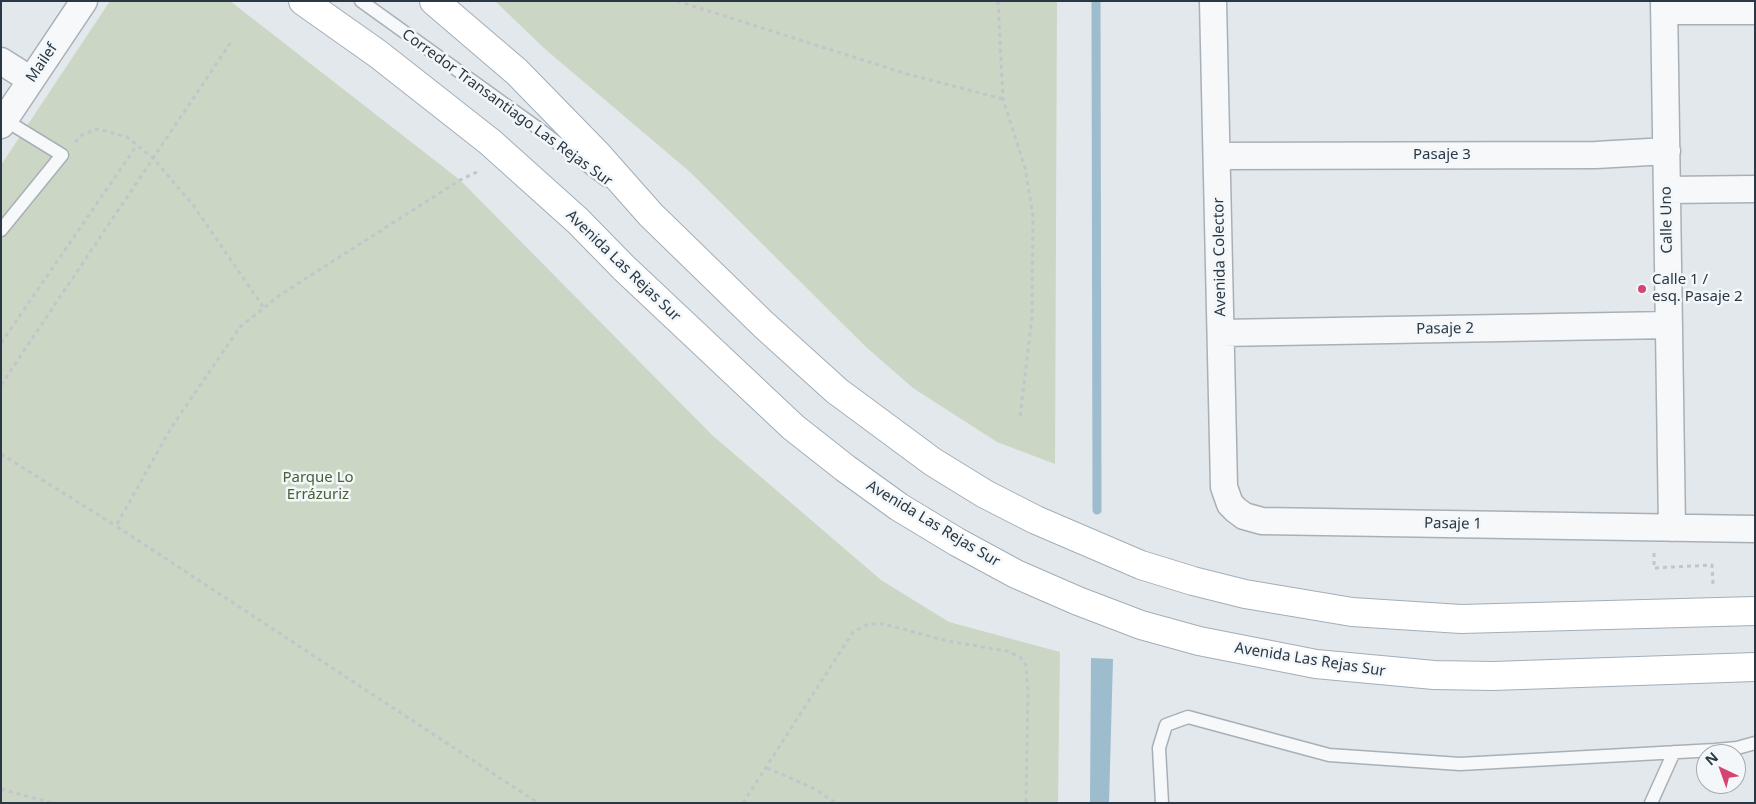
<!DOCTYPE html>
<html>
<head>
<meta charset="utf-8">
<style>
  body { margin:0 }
  #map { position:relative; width:1756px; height:804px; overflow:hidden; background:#e3e8ec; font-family:"Noto Sans",sans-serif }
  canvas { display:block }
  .frame { position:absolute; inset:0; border:2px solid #2a3845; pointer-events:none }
  .north { position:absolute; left:1696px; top:744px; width:50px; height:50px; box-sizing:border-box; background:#f3f7f9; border:1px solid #a3abb1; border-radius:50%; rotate:318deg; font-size:14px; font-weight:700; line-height:20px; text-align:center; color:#2a3845 }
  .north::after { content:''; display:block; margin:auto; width:18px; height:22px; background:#d54572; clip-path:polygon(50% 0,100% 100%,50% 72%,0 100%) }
</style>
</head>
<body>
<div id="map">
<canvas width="1756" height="804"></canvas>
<div class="frame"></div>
<div class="north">N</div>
</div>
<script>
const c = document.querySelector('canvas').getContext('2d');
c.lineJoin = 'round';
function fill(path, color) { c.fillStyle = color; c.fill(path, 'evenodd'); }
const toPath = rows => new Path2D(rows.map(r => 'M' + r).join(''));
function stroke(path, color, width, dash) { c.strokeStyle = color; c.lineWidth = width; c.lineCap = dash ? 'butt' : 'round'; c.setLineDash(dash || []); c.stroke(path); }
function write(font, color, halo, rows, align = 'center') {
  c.font = font + ' "Noto Sans",sans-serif'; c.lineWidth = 5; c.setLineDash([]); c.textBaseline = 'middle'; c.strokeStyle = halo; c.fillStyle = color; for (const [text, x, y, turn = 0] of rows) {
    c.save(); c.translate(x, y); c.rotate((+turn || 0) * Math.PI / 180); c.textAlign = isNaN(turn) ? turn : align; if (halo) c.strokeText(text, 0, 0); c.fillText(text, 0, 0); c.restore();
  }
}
fill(toPath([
  [110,1,230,1,460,180,712,435,881,580,949,622,1060,652,1058,803,1,803,1,165],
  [495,1,1057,1,1055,464,997,442,913,388,866,347,690,172,545,49]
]), '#ccd6c4');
fill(toPath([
  [1091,658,1113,659,1109,803,1090,803]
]), '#9dbccd');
stroke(toPath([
  [1096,1,1097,510]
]), '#9dbccd', 9);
const service = toPath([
  [361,1,535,126,606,180],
  [1,230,62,155,5,120],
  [1162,803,1159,748,1166,725,1188,717,1329,755,1460,764,1715,750,1737,748,1755,743],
  [1651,803,1674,752]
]);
const minor = toPath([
  [1213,1,1224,487,1230,504,1236,510,1244,516,1262,521,1755,529],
  [1664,1,1672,528],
  [1664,11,1755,11],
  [1,61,31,80],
  [1,125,84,1],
  [1217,156,1596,155,1667,151],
  [1667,190,1755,189],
  [1222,333,1669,325]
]);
const primary = toPath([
  [303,1,378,54,490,142,578,221,624,268,793,427,845,468,899,507,957,542,1016,574,1078,601,1141,625,1199,641,1316,664,1434,675,1493,676,1755,667],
  [434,1,517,72,597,154,651,215,764,325,837,391,933,462,985,494,1036,520,1141,565,1193,581,1245,594,1352,612,1461,619,1755,611]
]);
stroke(service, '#a8b0b7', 15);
stroke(minor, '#a8b0b7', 29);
stroke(primary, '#a2aeb8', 30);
stroke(toPath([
  [677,1,907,74,1003,99],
  [998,1,1003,99,1025,168,1033,216,1032,317,1020,418],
  [75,142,83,134,98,129,127,137,153,158,193,205,264,308],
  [477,172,460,180,280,295,240,327,171,428,116,526,538,803],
  [1,343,137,145],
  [1,385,231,42],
  [1,454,116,526],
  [1654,553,1654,568,1712,565,1713,584],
  [767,768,813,788,836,803],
  [1,789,52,803],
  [743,803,853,632,868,624,884,624,947,641,1007,651,1020,657,1026,665,1028,692,1026,803]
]), '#c1c6cb', 3, [4, 4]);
stroke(service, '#f6f8fa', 12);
stroke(minor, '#f6f8fa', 26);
stroke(primary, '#fff', 28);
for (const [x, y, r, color] of [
  [1642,289,5,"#d54572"]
]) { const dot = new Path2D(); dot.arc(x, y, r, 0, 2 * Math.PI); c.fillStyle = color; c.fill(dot); stroke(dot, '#f3f7f9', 2); }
write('15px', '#2a3845', '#f3f7f9', [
  ["Mailef",42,63,-56],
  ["Corredor Transantiago Las Rejas Sur",507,108,36],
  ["Pasaje 3",1442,155],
  ["Calle Uno",1667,220,-91],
  ["Avenida Colector",1220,257,-91],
  ["Avenida Las Rejas Sur",623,266,44],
  ["Pasaje 2",1445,329,-1],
  ["Avenida Las Rejas Sur",933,524,31],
  ["Pasaje 1",1453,524,1],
  ["Avenida Las Rejas Sur",1310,660,9]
]);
write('15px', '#2a3845', '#f3f7f9', [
  ["Calle 1 /",1652,280],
  ["esq. Pasaje 2",1652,297]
], 'left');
write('15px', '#466237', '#f3f7f9', [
  ["Parque Lo",318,478],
  ["Errázuriz",318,495]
]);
</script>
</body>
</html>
